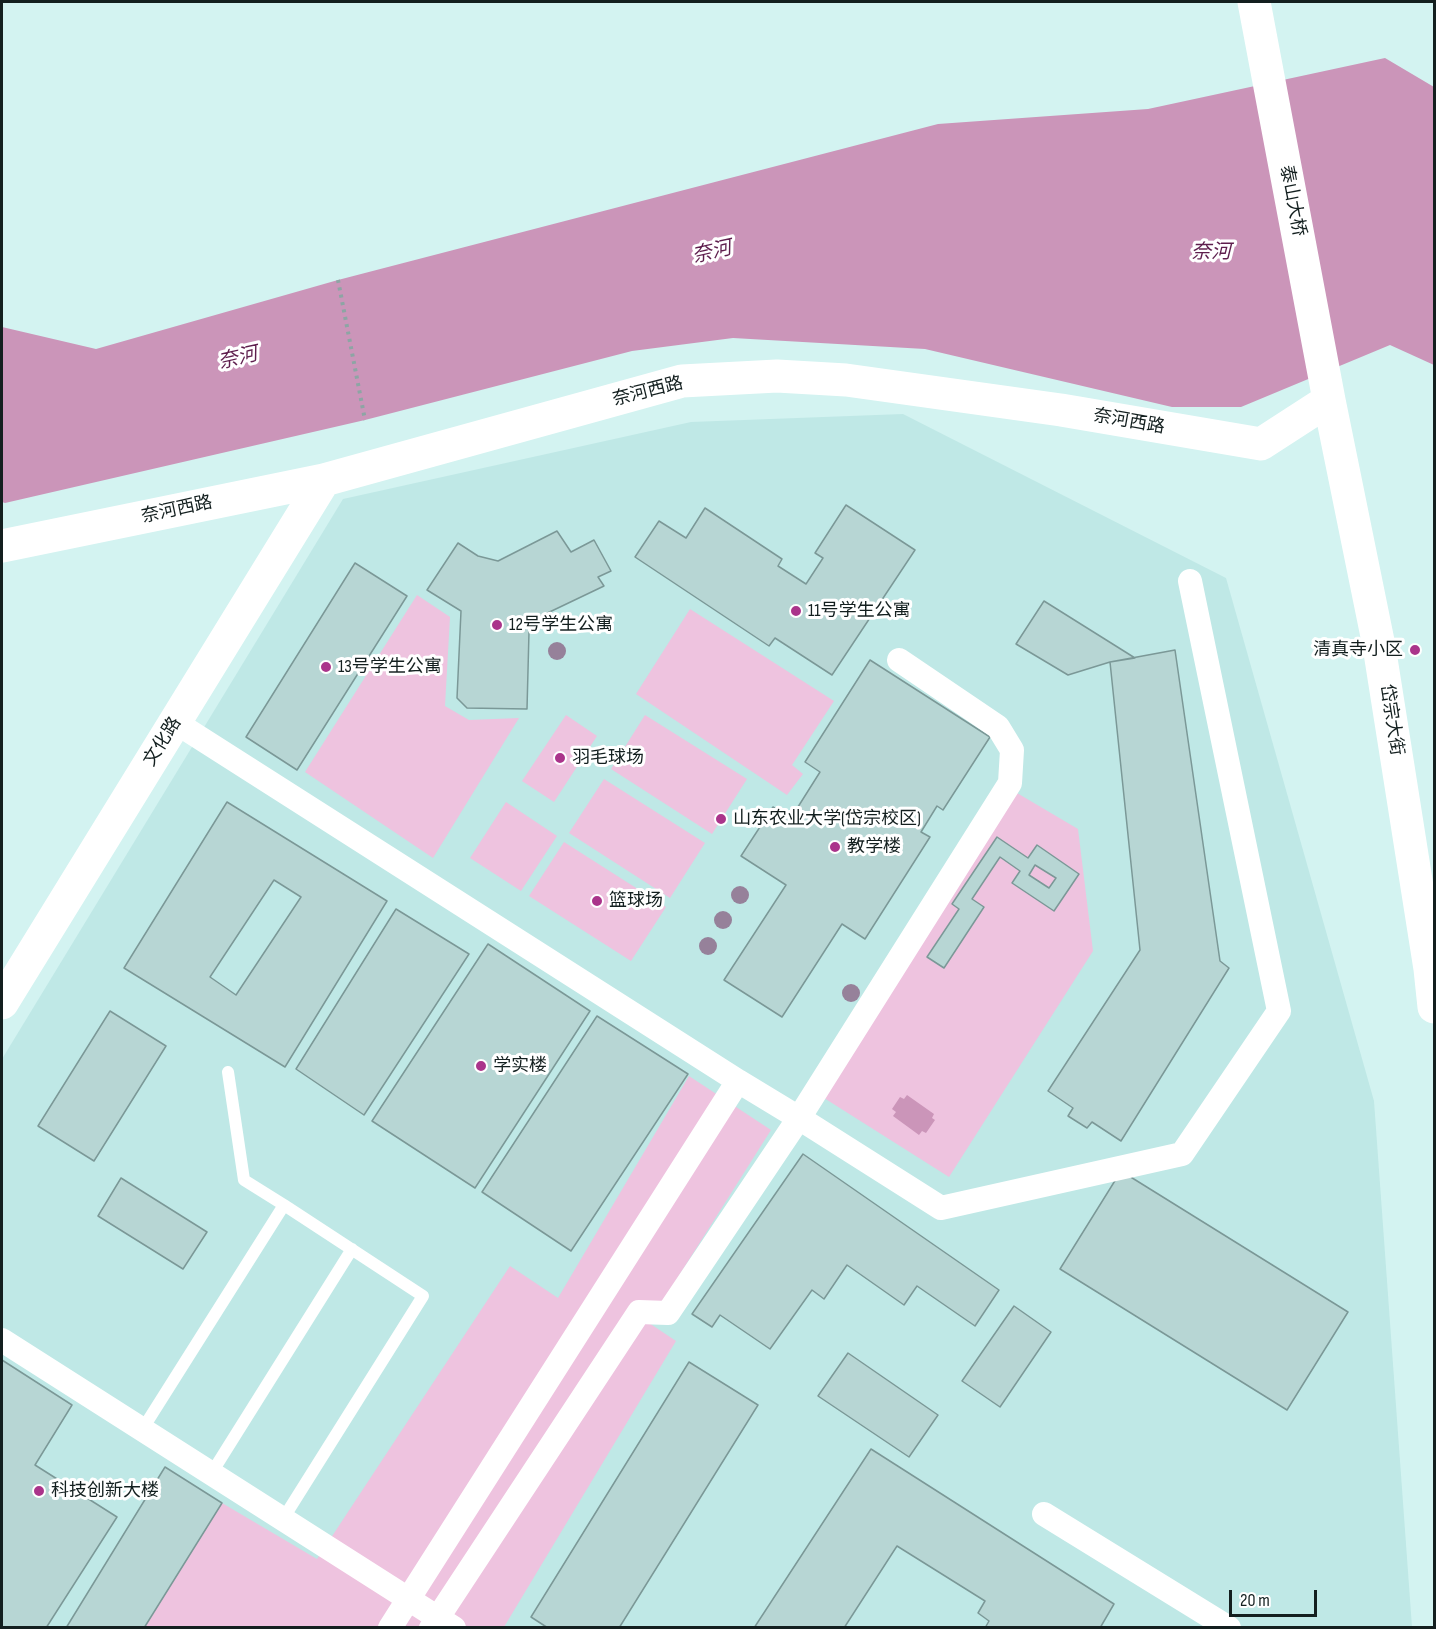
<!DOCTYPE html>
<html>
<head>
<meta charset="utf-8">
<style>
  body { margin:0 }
  #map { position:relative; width:1436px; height:1629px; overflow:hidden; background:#d3f3f1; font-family:"Sofia Sans Condensed",sans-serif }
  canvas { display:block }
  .frame { position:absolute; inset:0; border:3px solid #131f1f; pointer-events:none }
  .scale { position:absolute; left:1229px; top:1590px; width:88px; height:27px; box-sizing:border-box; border:3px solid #131f1f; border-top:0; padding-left:8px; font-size:18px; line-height:21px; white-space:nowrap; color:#131f1f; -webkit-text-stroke:4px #fff; paint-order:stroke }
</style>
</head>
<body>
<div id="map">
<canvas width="1436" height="1629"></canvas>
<div class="frame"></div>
<div class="scale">20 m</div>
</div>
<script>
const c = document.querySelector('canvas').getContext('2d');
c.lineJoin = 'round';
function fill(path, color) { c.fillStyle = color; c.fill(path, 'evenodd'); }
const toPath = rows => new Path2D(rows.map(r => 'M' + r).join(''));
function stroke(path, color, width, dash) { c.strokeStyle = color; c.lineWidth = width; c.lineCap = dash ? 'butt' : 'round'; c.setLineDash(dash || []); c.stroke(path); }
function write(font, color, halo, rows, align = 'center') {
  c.font = font + ' "Sofia Sans Condensed","Noto Sans SC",sans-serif'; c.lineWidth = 6; c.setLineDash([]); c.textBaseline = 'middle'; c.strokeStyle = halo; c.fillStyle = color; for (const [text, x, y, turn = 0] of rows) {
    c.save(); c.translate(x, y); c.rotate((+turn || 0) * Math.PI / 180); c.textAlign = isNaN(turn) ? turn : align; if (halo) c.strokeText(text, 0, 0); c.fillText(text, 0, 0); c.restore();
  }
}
fill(toPath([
  [903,414,1226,578,1374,1101,1412,1627,2,1627,2,1059,343,499,691,422]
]), '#bfe8e6');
fill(toPath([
  [417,595,450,617,445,706,469,720,519,718,433,858,305,772],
  [690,609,834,701,792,765,803,774,787,795,636,694],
  [566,715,597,736,554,802,522,781],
  [645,715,747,779,712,834,611,769],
  [604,779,705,843,670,898,569,833],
  [1017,793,1078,829,1093,951,949,1177,824,1098],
  [506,802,557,836,521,891,470,858],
  [564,842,666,907,631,961,529,896],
  [689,1076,771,1130,649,1323,676,1341,504,1627,144,1628,222,1503,317,1559,510,1266,558,1298]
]), '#eec3df');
fill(toPath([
  [1385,58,1434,87,1434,365,1390,345,1241,407,1172,407,925,349,733,338,632,351,365,420,5,503,2,502,2,327,96,349,338,280,938,124,1148,109],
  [907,1095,934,1114,932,1118,935,1120,926,1133,922,1131,919,1135,893,1116,896,1112,892,1109,900,1097,904,1099]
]), '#cb95b9');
const building = toPath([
  [846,505,915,550,832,675,775,638,769,646,635,557,659,521,686,538,705,508,782,559,778,566,806,584,823,558,815,553,846,505],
  [557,531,571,552,594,540,611,571,598,577,604,586,537,618,529,632,527,709,467,708,457,698,461,611,427,590,458,543,478,556,498,561,557,531],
  [355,563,407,596,297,770,246,737,355,563],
  [1044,601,1135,658,1110,662,1068,675,1016,644,1044,601],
  [1175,650,1220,961,1229,968,1121,1141,1092,1122,1087,1128,1068,1116,1073,1108,1048,1091,1140,950,1110,662,1175,650],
  [870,660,990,737,943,810,937,806,921,832,930,837,865,939,842,924,782,1017,724,980,786,885,741,856,773,807,791,818,820,772,805,762,870,660],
  [227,802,387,901,285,1067,124,968,227,802],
  [274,880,301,897,236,995,210,977,274,880],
  [997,837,1028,858,1037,845,1079,874,1054,911,1012,883,1020,871,1000,857,972,899,984,907,944,968,927,957,959,909,952,904,997,837],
  [1035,865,1056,878,1049,888,1029,875,1035,865],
  [396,909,469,954,364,1115,296,1069,396,909],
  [488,944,590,1011,475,1188,372,1121,488,944],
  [110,1011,166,1046,94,1161,38,1126,110,1011],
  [597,1016,688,1074,571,1251,482,1192,597,1016],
  [803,1154,999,1290,975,1326,917,1286,904,1305,847,1265,824,1299,812,1290,770,1349,720,1315,712,1327,692,1314,803,1154],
  [1121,1171,1348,1312,1287,1410,1060,1269,1121,1171],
  [121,1178,207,1232,183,1269,98,1216,121,1178],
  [1014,1306,1051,1332,1000,1407,962,1381,1014,1306],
  [848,1353,938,1415,909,1457,818,1396,848,1353],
  [2,1360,72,1405,35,1465,117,1517,46,1628,2,1628,2,1360],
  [689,1362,758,1405,619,1628,548,1628,531,1617,689,1362],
  [871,1449,1114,1604,1100,1628,985,1628,989,1621,978,1613,985,1601,897,1546,844,1628,754,1628,871,1449],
  [165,1467,222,1503,144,1628,66,1628,165,1467]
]);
fill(building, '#b7d6d4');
stroke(building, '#7b9897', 1.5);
stroke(toPath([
  [338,280,365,420]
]), '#8da5a4', 4, [3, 4.5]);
stroke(toPath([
  [228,1072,244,1180,284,1205],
  [142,1430,284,1205,423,1296,283,1519],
  [211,1474,352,1249]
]), '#fff', 12);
stroke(toPath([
  [899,660,998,727,1012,750,1010,783,799,1118,941,1208,1182,1154,1279,1011,1190,581],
  [175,722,738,1081,390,1628],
  [2,1340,454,1628],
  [1044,1514,1229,1628],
  [431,1628,639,1312,668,1313,799,1118,738,1081]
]), '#fff', 24);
stroke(toPath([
  [1254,2,1329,400,1379,646,1430,969,1434,1007],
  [2,546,324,480,682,381,777,376,846,380,1061,410,1261,444,1329,400],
  [2,1003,324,480]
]), '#fff', 33);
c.fillStyle = '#96819a';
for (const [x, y] of [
  [557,651],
  [740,895],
  [723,920],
  [708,946],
  [851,993]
]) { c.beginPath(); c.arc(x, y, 9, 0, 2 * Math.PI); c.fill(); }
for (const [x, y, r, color] of [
  [796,611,6,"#aa348b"],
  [497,625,6,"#aa348b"],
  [1415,650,6,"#aa348b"],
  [326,667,6,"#aa348b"],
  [560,758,6,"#aa348b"],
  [721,819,6,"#aa348b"],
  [835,847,6,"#aa348b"],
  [597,901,6,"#aa348b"],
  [481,1066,6,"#aa348b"],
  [39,1491,6,"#aa348b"]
]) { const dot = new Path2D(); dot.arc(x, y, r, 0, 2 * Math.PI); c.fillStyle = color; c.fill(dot); stroke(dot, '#fff', 2); }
write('18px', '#131f1f', '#fff', [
  ["泰山大桥",1292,201,79],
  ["奈河西路",648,392,-14],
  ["奈河西路",1129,422,10],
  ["奈河西路",177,510,-12],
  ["岱宗大街",1391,720,81],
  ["文化路",163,742,-58]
]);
write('18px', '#131f1f', '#fff', [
  ["11号学生公寓",808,611],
  ["12号学生公寓",509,625],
  ["清真寺小区",1403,650,"right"],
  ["13号学生公寓",338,667],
  ["羽毛球场",572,758],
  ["山东农业大学(岱宗校区)",733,819],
  ["教学楼",847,847],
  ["篮球场",609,901],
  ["学实楼",493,1066],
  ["科技创新大楼",51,1491]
], 'left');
write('italic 20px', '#5e1e4d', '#fff', [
  ["奈河",712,253,-13],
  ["奈河",1211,253],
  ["奈河",238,359,-13]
]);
</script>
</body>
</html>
